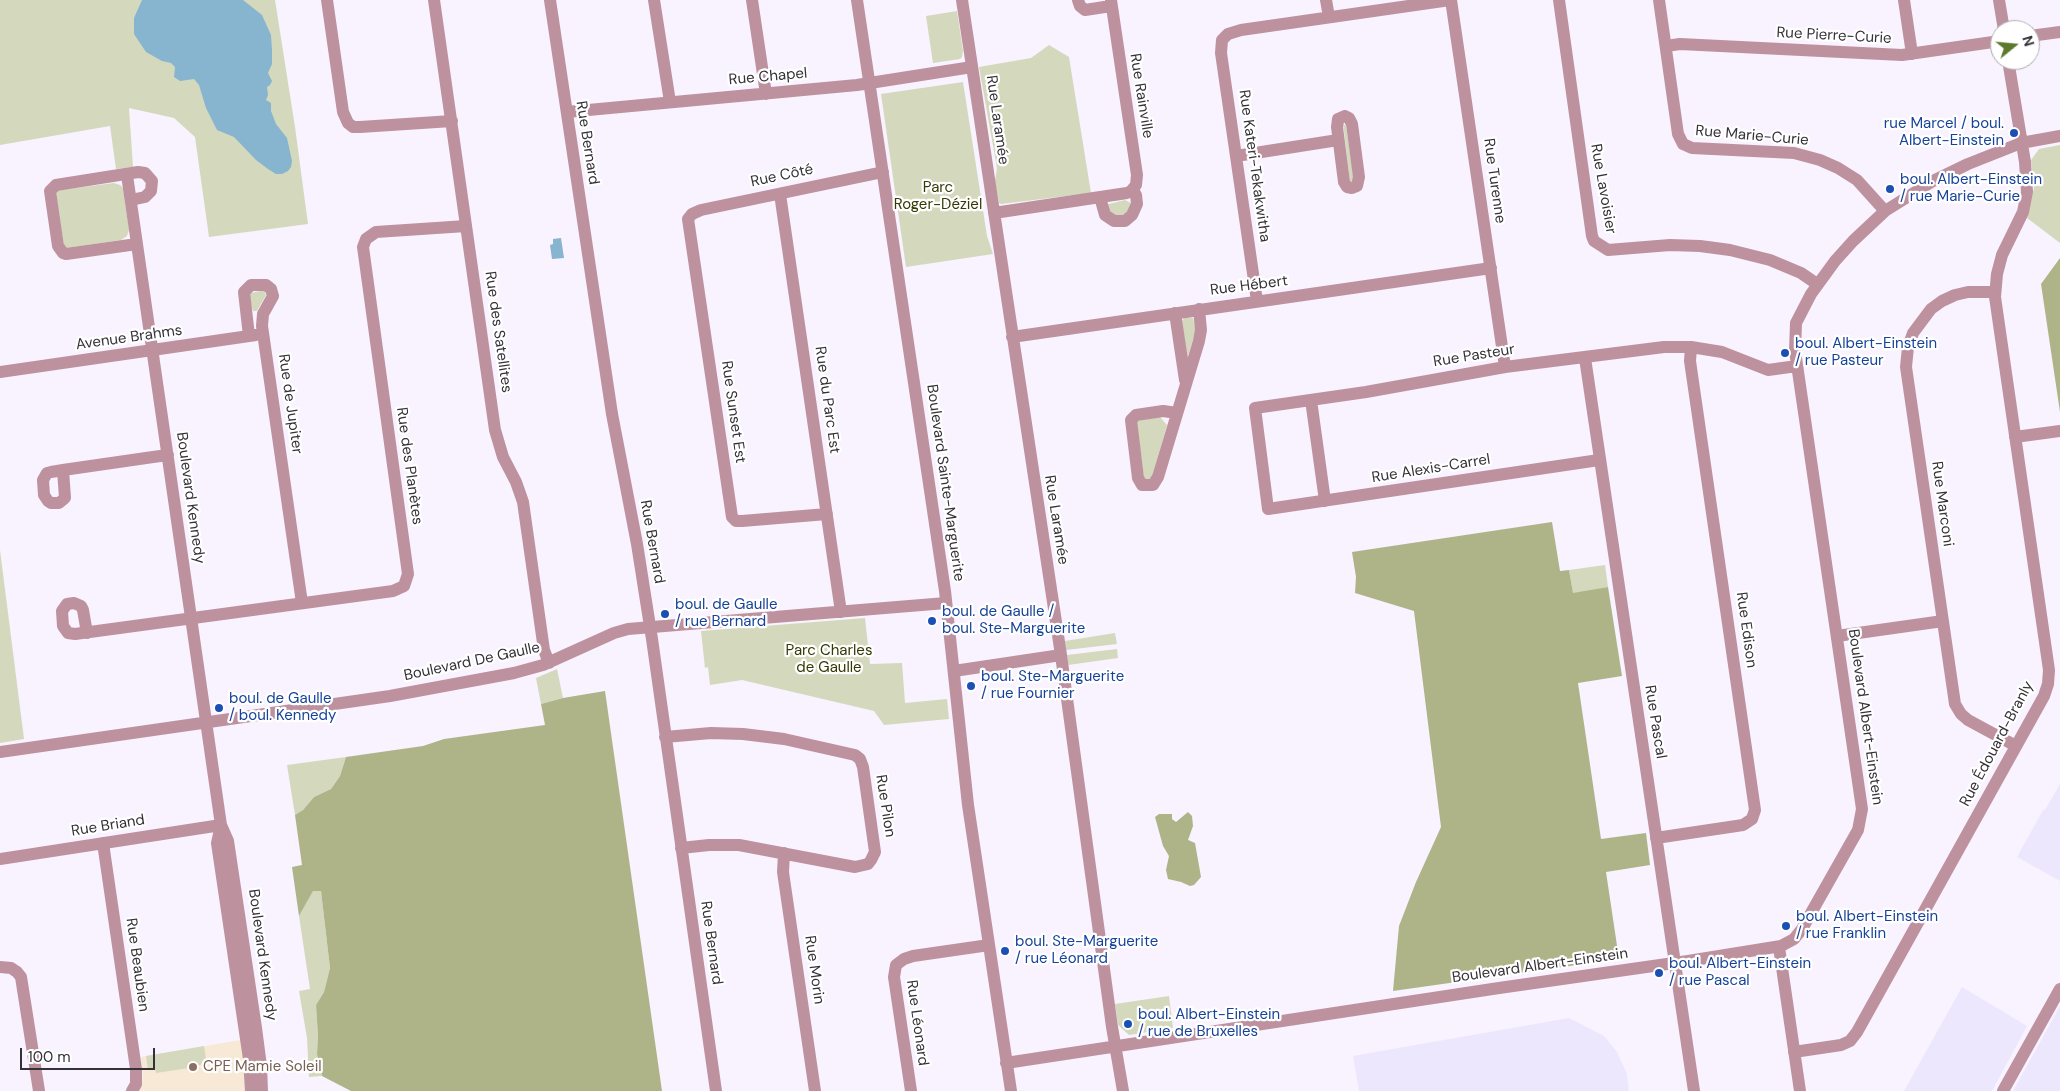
<!DOCTYPE html>
<html>
<head>
<meta charset="utf-8">
<style>
  body { margin:0 }
  #map { position:relative; width:2060px; height:1091px; overflow:hidden; background:#f9f2ff; font-family:"DM Sans",sans-serif }
  canvas { display:block }
  .north { position:absolute; left:1990px; top:20px; width:50px; height:50px; box-sizing:border-box; background:#fff; border:1px solid #aeadaf; border-radius:50%; rotate:73deg; font-size:14px; font-weight:700; line-height:20px; text-align:center; color:#343137 }
  .north::after { content:''; display:block; margin:auto; width:18px; height:22px; background:#5d792d; clip-path:polygon(50% 0,100% 100%,50% 72%,0 100%) }
  .scale { position:absolute; left:20px; top:1048px; width:135px; height:22px; box-sizing:border-box; border:2px solid #343137; border-top:0; padding-left:6px; font-size:15px; line-height:18px; white-space:nowrap; color:#343137; -webkit-text-stroke:4px #fff; paint-order:stroke }
</style>
</head>
<body>
<div id="map">
<canvas width="2060" height="1091"></canvas>
<div class="north">N</div>
<div class="scale">100 m</div>
</div>
<script>
const c = document.querySelector('canvas').getContext('2d');
c.lineJoin = 'round';
function fill(path, color) { c.fillStyle = color; c.fill(path, 'evenodd'); }
const toPath = rows => new Path2D(rows.map(r => 'M' + r).join(''));
function stroke(path, color, width, dash) { c.strokeStyle = color; c.lineWidth = width; c.lineCap = dash ? 'butt' : 'round'; c.setLineDash(dash || []); c.stroke(path); }
function write(font, color, halo, rows, align = 'center') {
  c.font = font + ' "DM Sans",sans-serif'; c.lineWidth = 4.5; c.setLineDash([]); c.textBaseline = 'middle'; c.strokeStyle = halo; c.fillStyle = color; for (const [text, x, y, turn = 0] of rows) {
    c.save(); c.translate(x, y); c.rotate((+turn || 0) * Math.PI / 180); c.textAlign = isNaN(turn) ? turn : align; if (halo) c.strokeText(text, 0, 0); c.fillText(text, 0, 0); c.restore();
  }
}
fill(toPath([
  [2060,784,2060,881,2017,857,2043,810,2045,810],
  [1962,987,2027,1026,1992,1091,1904,1091],
  [2060,1006,2060,1091,2013,1091],
  [1569,1018,1604,1036,1617,1052,1627,1074,1629,1091,1359,1091,1353,1056]
]), '#ede7fe');
fill(toPath([
  [241,1040,244,1064,245,1091,139,1091,143,1078,141,1057]
]), '#f7e9d6');
fill(toPath([
  [0,0,275,0,295,127,308,224,209,237,195,137,174,118,129,108,133,167,116,169,110,126,0,145],
  [957,11,963,51,962,57,960,59,933,63,926,16],
  [1049,45,1069,57,1091,193,1001,204,999,203,995,181,997,168,979,67,1031,58],
  [963,82,987,236,993,254,906,267,881,94],
  [1343,123,1346,126,1354,180,1350,182],
  [2060,145,2060,243,2027,218,2034,188,2031,160,2039,149],
  [114,183,120,185,123,188,129,230,127,236,121,240,67,248,64,247,56,194,59,190],
  [1125,200,1131,203,1131,208,1121,217,1110,214,1107,205,1109,204],
  [264,290,266,295,257,311,253,311,249,297,251,293],
  [1185,317,1193,318,1196,331,1187,358,1182,321],
  [1160,417,1167,425,1152,477,1151,479,1144,479,1136,421],
  [0,550,24,739,0,743],
  [1605,565,1608,587,1573,594,1569,570],
  [865,618,870,664,902,663,905,703,947,699,949,719,884,725,874,711,742,680,710,685,708,667,705,668,701,631],
  [1115,633,1117,644,1066,650,1065,641],
  [1117,649,1118,658,1068,665,1067,655],
  [557,669,563,698,541,704,536,678],
  [346,757,340,776,331,789,314,797,303,810,295,815,287,765],
  [313,890,321,891,330,968,324,992,316,1005,318,1036,317,1054,322,1076,309,1077,307,1038,299,991,310,989,299,916],
  [1169,996,1173,1028,1129,1035,1118,1025,1115,1004],
  [204,1046,207,1065,196,1065,196,1067,156,1073,155,1069,148,1070,146,1056]
]), '#d4d9bd');
fill(toPath([
  [2060,258,2060,412,2041,284],
  [1552,522,1560,571,1569,570,1573,593,1608,587,1622,676,1578,683,1601,839,1646,833,1650,865,1606,872,1619,959,1393,991,1399,926,1416,882,1441,827,1414,611,1355,593,1356,577,1352,552],
  [605,691,662,1091,351,1091,322,1076,317,1054,318,1036,316,1005,324,992,330,968,321,891,313,891,299,916,292,867,302,865,295,815,303,810,314,797,331,789,340,776,346,757,423,746,444,739,545,725,541,704,563,698],
  [1188,812,1192,816,1193,826,1188,840,1195,843,1201,877,1194,885,1190,886,1181,882,1168,879,1166,870,1169,856,1163,846,1155,817,1159,814,1172,814,1172,819,1176,822]
]), '#aeb488');
fill(toPath([
  [142,0,243,0,262,15,271,35,272,50,272,64,268,73,272,81,270,85,267,87,268,95,266,100,271,103,271,111,276,124,287,138,292,161,291,167,288,171,282,174,276,174,268,169,256,160,234,137,217,130,206,108,199,85,194,79,180,81,174,77,175,67,171,63,162,61,146,52,134,34,134,18],
  [561,238,564,258,552,259,550,245,553,244,553,239]
]), '#87b4ce');
stroke(toPath([
  [327,0,343,112,348,123,353,127,360,127,452,121],
  [434,0,495,430,503,457,516,482,523,502,544,650,549,663],
  [550,0,612,414,637,544,652,639,716,1091],
  [654,0,670,102],
  [752,0,766,94],
  [857,0,945,591,968,805,1011,1091],
  [962,0,1061,655,1112,1027,1123,1091],
  [1078,0,1080,6,1085,10,1111,6],
  [1326,0,1329,17],
  [1451,0,1505,367],
  [1559,0,1592,236,1594,241,1608,250,1670,245,1700,246,1730,250,1770,260,1801,273,1817,284],
  [1659,0,1678,134,1683,144,1692,148,1794,153,1820,160,1838,168,1857,180,1885,211],
  [1904,0,1912,54],
  [1999,0,2004,30],
  [2030,36,2060,32],
  [1666,46,1680,44,1902,55,2000,41],
  [567,112,857,85,972,67],
  [1345,116,1349,118,1352,124,1359,177,1357,186,1352,188,1347,187,1344,182,1337,127,1338,119,1345,116],
  [1236,156,1338,140],
  [127,175,221,825,228,841,256,1028,261,1066,262,1091],
  [780,194,841,612],
  [1100,197,1105,215,1114,221,1125,221,1132,215,1137,204,1136,195,1133,190],
  [131,200,145,197,151,191,152,181,145,173,138,172,56,185,50,191,58,246,63,253,66,254,137,244],
  [994,213,1127,193,1131,191,1136,185,1137,175,1111,0],
  [1995,292,1968,292,1955,295,1942,301,1931,309,1913,333,1908,347,1906,367,1955,704,1961,714,1968,720,2016,746],
  [1257,301,1221,53,1222,40,1228,34,1241,30,1450,0],
  [1175,313,1185,380],
  [249,336,244,292,251,285,266,285,271,289,273,296,263,314,262,326,302,603],
  [1012,337,1491,268],
  [1585,358,1694,1091],
  [0,372,256,335],
  [1311,400,1325,501],
  [1177,413,1163,411,1136,415,1131,420,1138,478,1142,485,1153,485,1158,477,1199,341,1201,330,1199,309],
  [2015,437,2060,431],
  [1599,460,1268,509,1255,408,1366,392,1505,367,1664,347,1691,347,1722,352,1768,370,1797,366],
  [63,470,65,498,59,503,51,503,48,501,44,495,43,480,47,473,51,472,63,470,153,457,168,455],
  [827,514,742,521,736,521,732,517,688,219,692,214,701,210,883,172],
  [87,633,83,610,81,606,74,603,67,604,62,611,63,626,68,633,75,634,393,591,404,586,408,574,363,247,366,239,376,232,466,226],
  [1837,636,1943,621],
  [954,671,1061,655],
  [665,737,711,733,743,734,784,739,855,755,860,759,863,767,875,852,871,860,868,864,855,867,739,845,709,845,681,848],
  [0,752,390,696,514,673,543,665,614,633,628,629,946,603],
  [221,825,217,843,249,1059,251,1091],
  [1656,838,1743,825,1752,819,1755,810,1690,361,1691,347],
  [103,843,136,1069,136,1084,132,1091],
  [784,853,783,872,815,1091],
  [0,859,221,825],
  [1779,947,1800,1091],
  [0,967,11,968,17,972,21,977,39,1091],
  [1794,1052,1841,1045,1850,1041,1857,1032,2044,696,2048,684,2049,670,1995,297,1997,274,2002,255,2023,212,2027,192,2025,162,2008,60],
  [1006,1063,1499,988,1688,961,1781,946,1794,939,1802,929,1858,830,1862,809,1795,351,1796,323,1811,294,1835,261,1853,241,1885,211,1933,181,1968,164,2021,143,2060,136],
  [911,1091,894,977,896,965,904,959,913,956,989,945],
  [2003,1091,2060,989]
]), '#bd929e', 12);
for (const [x, y, r, color] of [
  [2014,133,5,"#1a4fb4"],
  [1890,189,5,"#1a4fb4"],
  [1785,353,5,"#1a4fb4"],
  [665,614,5,"#1a4fb4"],
  [932,621,5,"#1a4fb4"],
  [971,686,5,"#1a4fb4"],
  [219,708,5,"#1a4fb4"],
  [1786,926,5,"#1a4fb4"],
  [1005,951,5,"#1a4fb4"],
  [1659,973,5,"#1a4fb4"],
  [1128,1024,5,"#1a4fb4"],
  [193,1067,5,"#8d6e63"]
]) { const dot = new Path2D(); dot.arc(x, y, r, 0, 2 * Math.PI); c.fillStyle = color; c.fill(dot); stroke(dot, '#fff', 2); }
write('15px', '#343137', '#fff', [
  ["Rue Pierre-Curie",1834,36,3],
  ["Rue Chapel",768,77,-5],
  ["Rue Rainville",1141,96,81],
  ["Rue Laramée",997,120,82],
  ["Rue Marie-Curie",1752,136,5],
  ["Rue Bernard",587,143,81],
  ["Rue Kateri-Tekakwitha",1254,166,82],
  ["Rue Côté",782,176,-12],
  ["Rue Turenne",1494,181,82],
  ["Rue Lavoisier",1603,189,80],
  ["Rue Hébert",1249,286,-7],
  ["Rue des Satellites",498,332,82],
  ["Avenue Brahms",129,338,-8],
  ["Rue Pasteur",1474,356,-9],
  ["Rue du Parc Est",827,400,82],
  ["Rue de Jupiter",290,404,82],
  ["Rue Sunset Est",733,412,82],
  ["Rue des Planètes",409,466,82],
  ["Rue Alexis-Carrel",1431,469,-9],
  ["Boulevard Sainte-Marguerite",945,483,82],
  ["Boulevard Kennedy",190,498,82],
  ["Rue Marconi",1942,504,82],
  ["Rue Laramée",1056,520,81],
  ["Rue Bernard",652,542,80],
  ["Rue Edison",1746,630,82],
  ["Boulevard De Gaulle",472,662,-12],
  ["Boulevard Albert-Einstein",1865,717,82],
  ["Rue Pascal",1655,722,81],
  ["Rue Édouard-Branly",1997,744,-62],
  ["Rue Pilon",885,806,81],
  ["Rue Briand",108,826,-9],
  ["Rue Bernard",711,943,82],
  ["Boulevard Kennedy",262,955,82],
  ["Rue Beaubien",137,965,82],
  ["Boulevard Albert-Einstein",1540,966,-8],
  ["Rue Morin",814,970,82],
  ["Rue Léonard",917,1023,82]
]);
write('15px', '#164399', '#fff', [
  ["rue Marcel / boul.",2004,124,"right"],
  ["Albert-Einstein",2004,141,"right"],
  ["boul. Albert-Einstein",1900,180],
  ["/ rue Marie-Curie",1900,197],
  ["boul. Albert-Einstein",1795,344],
  ["/ rue Pasteur",1795,361],
  ["boul. de Gaulle",675,605],
  ["/ rue Bernard",675,622],
  ["boul. de Gaulle /",942,612],
  ["boul. Ste-Marguerite",942,629],
  ["boul. Ste-Marguerite",981,677],
  ["/ rue Fournier",981,694],
  ["boul. de Gaulle",229,699],
  ["/ boul. Kennedy",229,716],
  ["boul. Albert-Einstein",1796,917],
  ["/ rue Franklin",1796,934],
  ["boul. Ste-Marguerite",1015,942],
  ["/ rue Léonard",1015,959],
  ["boul. Albert-Einstein",1669,964],
  ["/ rue Pascal",1669,981],
  ["boul. Albert-Einstein",1138,1015],
  ["/ rue de Bruxelles",1138,1032]
], 'left');
write('15px', '#353903', '#fff', [
  ["Parc",938,188],
  ["Roger-Déziel",938,205],
  ["Parc Charles",829,651],
  ["de Gaulle",829,668]
]);
write('15px', '#785e54', '#fff', [
  ["CPE Mamie Soleil",203,1067]
], 'left');
</script>
</body>
</html>
